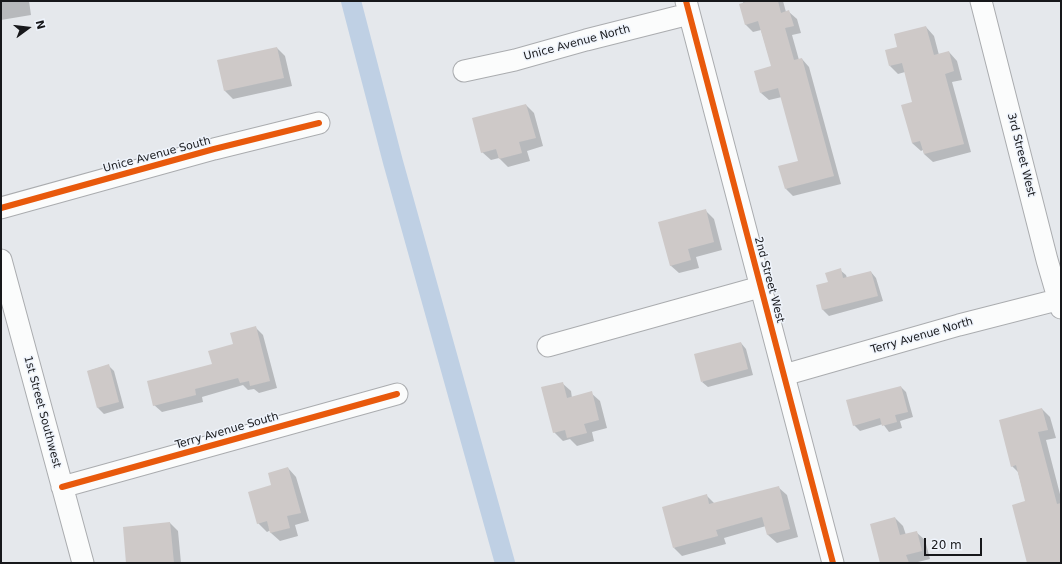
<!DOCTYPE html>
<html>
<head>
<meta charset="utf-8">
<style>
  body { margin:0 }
  #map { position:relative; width:1062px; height:564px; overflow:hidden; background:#e5e8ec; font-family:"DejaVu Sans",sans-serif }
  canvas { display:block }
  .frame { position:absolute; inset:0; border:2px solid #17181b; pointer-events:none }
  .north { position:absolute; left:8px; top:8px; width:40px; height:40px; -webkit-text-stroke:3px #eff4fc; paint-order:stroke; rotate:75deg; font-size:11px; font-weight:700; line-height:16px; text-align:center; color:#17181b }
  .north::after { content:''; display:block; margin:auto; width:14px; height:18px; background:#17181b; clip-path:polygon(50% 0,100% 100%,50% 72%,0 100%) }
  .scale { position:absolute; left:924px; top:538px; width:58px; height:18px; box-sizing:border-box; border:2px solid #17181b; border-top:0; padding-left:5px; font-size:12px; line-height:14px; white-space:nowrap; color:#17181b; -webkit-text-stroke:3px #eff4fc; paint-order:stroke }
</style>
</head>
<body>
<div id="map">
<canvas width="1062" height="564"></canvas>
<div class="frame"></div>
<div class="north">N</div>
<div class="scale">20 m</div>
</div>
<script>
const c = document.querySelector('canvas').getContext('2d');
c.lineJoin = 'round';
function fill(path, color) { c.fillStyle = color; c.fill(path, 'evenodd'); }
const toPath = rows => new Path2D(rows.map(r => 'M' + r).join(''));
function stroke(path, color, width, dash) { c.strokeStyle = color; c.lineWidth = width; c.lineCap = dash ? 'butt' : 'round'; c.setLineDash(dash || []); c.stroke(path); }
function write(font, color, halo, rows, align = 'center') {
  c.font = font + ' "DejaVu Sans",sans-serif'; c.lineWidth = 3; c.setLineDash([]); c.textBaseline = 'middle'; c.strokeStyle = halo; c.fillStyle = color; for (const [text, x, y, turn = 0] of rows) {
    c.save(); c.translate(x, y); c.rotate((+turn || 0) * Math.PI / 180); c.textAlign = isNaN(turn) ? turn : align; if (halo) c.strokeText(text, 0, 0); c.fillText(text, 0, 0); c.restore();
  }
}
fill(toPath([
  [1,1,29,1,31,15,1,20],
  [743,1,783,1,786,12,789,12,797,19,801,33,792,35,799,60,802,59,809,67,841,184,793,196,786,189,799,162,782,97,769,100,761,93,772,67,761,30,753,32,745,24],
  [926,27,934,36,939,55,949,52,957,61,962,80,952,82,971,152,933,162,924,154,923,150,921,151,912,143,913,103,905,72,898,74,890,66,898,48],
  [277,48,285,56,292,86,233,99,225,91,218,61],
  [526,105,534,113,543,146,527,151,530,161,508,167,499,158,491,160,482,152],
  [705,210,714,219,722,250,696,257,699,268,679,273,670,265],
  [840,270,846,275,847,278,871,272,876,278,883,301,829,316,823,310,817,286,829,283],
  [255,327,263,335,277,388,259,393,254,389,248,390,243,385,202,397,203,402,162,412,154,405,213,365,234,345],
  [741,343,746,349,753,375,708,387,702,382],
  [108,365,114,371,124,408,104,414,98,408,88,371],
  [562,383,571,391,572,398,591,393,600,401,607,428,592,432,594,441,577,446,570,439,563,441,554,432],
  [901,387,906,392,913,417,900,421,902,428,889,432,883,424,860,431,854,425],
  [1042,409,1050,417,1056,438,1046,440,1061,498,1061,563,1028,563,1026,502,1018,472,1012,466],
  [288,468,296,477,309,521,295,525,298,536,280,541,271,533,271,530,267,532,258,523,272,486],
  [778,487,787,495,798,537,777,543,768,535,766,526,724,538,726,544,682,556,674,548,707,496,715,504],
  [895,518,903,526,906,535,916,532,925,540,930,559,914,563,881,563],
  [170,523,178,531,181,563,127,563]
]), '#0003');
stroke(toPath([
  [351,1,393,162,505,563]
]), '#bfd0e4', 20);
fill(toPath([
  [749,1,778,1,781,13,789,10,794,26,785,28,794,60,802,58,834,176,785,189,778,166,798,161,778,88,760,93,754,71,771,66,758,21,745,25,739,4],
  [926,26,934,55,949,51,954,71,945,74,964,144,924,154,920,141,912,143,901,105,912,102,902,63,889,66,885,50,897,47,894,34],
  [277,47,284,78,224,91,217,60],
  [526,104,536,138,519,142,522,153,499,159,496,149,481,153,472,118],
  [706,209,714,242,688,249,691,260,670,266,658,222],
  [841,268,843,278,871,271,878,296,822,310,816,285,828,282,825,273],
  [256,326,270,381,250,386,249,381,240,383,238,378,195,389,196,395,153,406,147,381,212,364,208,351,233,344,230,333],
  [741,342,748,369,701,382,694,354],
  [109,364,119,402,97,408,87,371],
  [563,382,567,398,592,391,599,420,584,424,587,433,567,438,565,430,553,433,541,387],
  [901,386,908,412,895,415,897,422,882,426,880,418,853,426,846,400],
  [1042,408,1048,430,1038,432,1057,504,1061,503,1061,563,1027,563,1012,505,1025,501,1016,465,1011,467,999,420],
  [288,467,301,513,287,516,290,528,270,533,267,521,257,524,248,492,271,485,268,473],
  [779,486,790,529,767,535,762,517,716,530,718,536,673,548,662,507,707,494,709,504],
  [895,517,900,535,917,531,922,551,906,555,909,563,880,563,870,524],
  [170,522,174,563,126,563,123,527]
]), '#cec9c8');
const minor = toPath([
  [686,1,833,563],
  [981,1,1047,260,1061,308],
  [464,71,515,60,586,40,689,14],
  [1,208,214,149,319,123],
  [1,260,83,563],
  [548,346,760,287],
  [784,375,959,325,1061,299],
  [62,487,397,394]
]);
stroke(minor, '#aaacaf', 23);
stroke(minor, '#fbfcfc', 21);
stroke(toPath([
  [686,1,833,563],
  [1,208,214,149,319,123],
  [62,487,397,394]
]), '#e8590c', 6);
write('11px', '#17181b', '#eff4fc', [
  ["Unice Avenue North",577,43,-15],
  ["Unice Avenue South",157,155,-15],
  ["3rd Street West",1021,155,76],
  ["2nd Street West",769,280,75],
  ["Terry Avenue North",922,336,-16],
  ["1st Street Southwest",42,412,75],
  ["Terry Avenue South",227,431,-16]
]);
</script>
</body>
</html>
